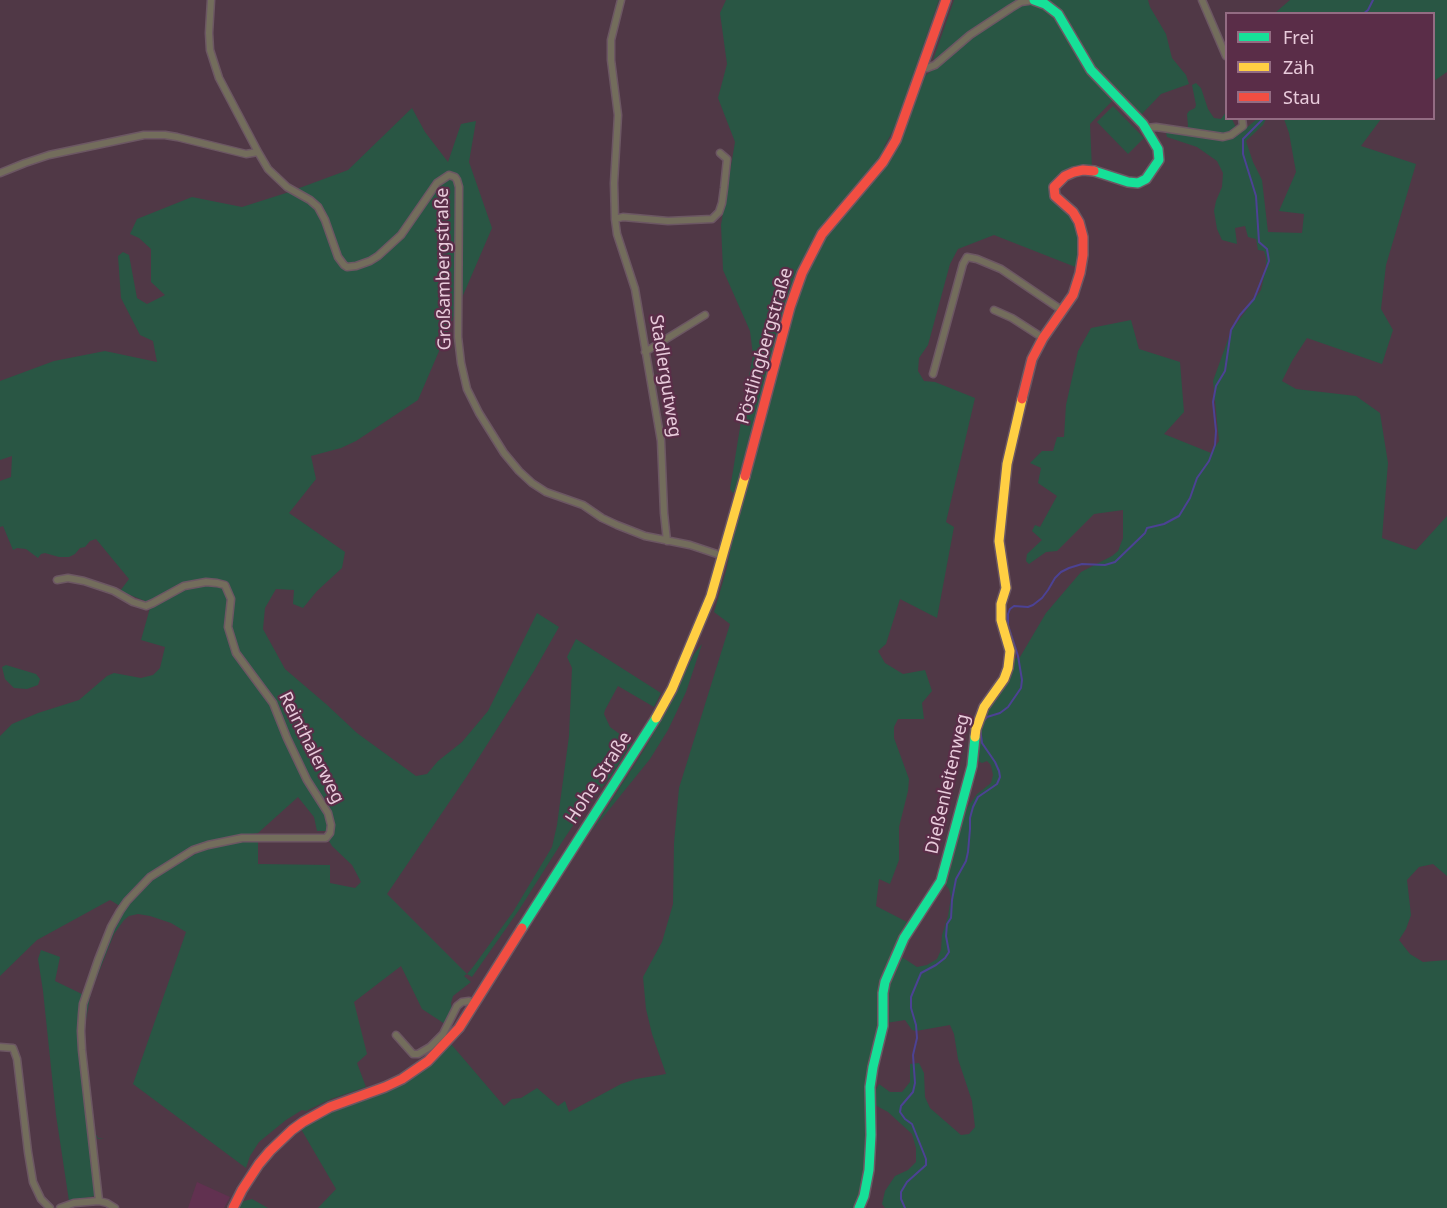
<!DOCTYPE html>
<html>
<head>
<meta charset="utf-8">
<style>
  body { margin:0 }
  #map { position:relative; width:1447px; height:1208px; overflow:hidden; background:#503846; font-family:"Noto Sans",sans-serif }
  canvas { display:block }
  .legend { position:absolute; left:1225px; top:12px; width:210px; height:108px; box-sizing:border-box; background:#5a2d48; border:2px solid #936c83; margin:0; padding:8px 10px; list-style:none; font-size:18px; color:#e8cbdb }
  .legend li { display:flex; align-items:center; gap:12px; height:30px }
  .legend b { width:30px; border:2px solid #936c83 }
</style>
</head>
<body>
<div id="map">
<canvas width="1447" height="1208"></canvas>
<ul class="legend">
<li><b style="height:8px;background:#16e098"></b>Frei</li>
<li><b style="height:8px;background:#ffcf43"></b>Zäh</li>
<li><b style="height:8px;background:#f24e42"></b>Stau</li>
</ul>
</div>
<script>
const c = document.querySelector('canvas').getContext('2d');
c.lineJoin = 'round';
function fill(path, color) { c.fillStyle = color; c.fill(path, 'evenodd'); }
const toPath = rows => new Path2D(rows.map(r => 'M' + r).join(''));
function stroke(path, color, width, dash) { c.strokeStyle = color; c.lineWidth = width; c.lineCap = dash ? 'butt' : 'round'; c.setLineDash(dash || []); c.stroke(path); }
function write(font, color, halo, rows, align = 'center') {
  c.font = font + ' "Noto Sans",sans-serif'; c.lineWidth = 4.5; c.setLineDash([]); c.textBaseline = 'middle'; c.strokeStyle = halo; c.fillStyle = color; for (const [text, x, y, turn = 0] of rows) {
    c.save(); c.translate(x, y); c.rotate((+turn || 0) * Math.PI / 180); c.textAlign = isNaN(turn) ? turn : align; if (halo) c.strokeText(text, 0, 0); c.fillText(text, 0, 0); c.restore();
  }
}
fill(toPath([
  [197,1182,230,1197,224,1208,188,1208]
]), '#613150');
fill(toPath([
  [726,0,939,0,896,125,884,147,891,155,904,132,925,76,972,37,1013,10,1028,3,1034,3,1050,10,1114,99,1090,124,1092,169,1063,174,1054,193,1074,220,1079,233,1078,268,994,235,958,249,950,264,928,345,919,358,918,371,924,381,935,382,975,398,946,522,954,527,937,618,900,599,886,644,878,651,885,663,903,674,925,670,932,691,922,703,924,719,898,719,894,727,894,738,909,779,908,791,899,827,899,860,890,884,879,879,876,906,909,923,881,1004,876,1046,867,1169,856,1208,318,1208,336,1189,301,1129,322,1116,387,1091,409,1080,427,1068,451,1044,504,1106,512,1099,521,1098,537,1088,558,1106,565,1101,569,1112,621,1084,636,1079,666,1074,652,1034,646,1009,643,977,662,942,673,904,674,843,679,788,730,624,714,612,726,571,755,431,750,434,736,490,733,493,730,489,745,397,753,355,750,331,723,270,721,225,735,142,718,98,727,64,720,13],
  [954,0,1019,0,969,32,937,59,933,60],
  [1044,0,1148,0,1150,7,1166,34,1172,58,1186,75,1189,84,1161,94,1140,116,1100,76],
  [1290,0,1447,0,1447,72,1434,81,1434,14,1276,13,1276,12],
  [1196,83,1201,88,1208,109,1214,118,1221,119,1226,112,1226,118,1232,119,1239,134,1257,119,1266,119,1263,125,1246,141,1253,162,1262,180,1268,232,1302,233,1304,214,1279,211,1296,172,1289,133,1284,119,1381,119,1361,146,1416,164,1386,265,1381,309,1393,330,1382,364,1307,338,1292,361,1282,381,1296,389,1356,396,1380,413,1388,463,1382,538,1416,550,1447,516,1447,876,1433,864,1419,867,1407,880,1411,915,1406,929,1399,940,1410,954,1423,962,1447,960,1447,1208,885,1208,882,1204,885,1191,895,1176,908,1170,916,1162,916,1148,912,1134,888,1112,873,1104,875,1091,879,1084,890,1092,902,1092,910,1082,910,1064,919,1063,924,1073,925,1097,930,1108,961,1135,969,1134,975,1127,972,1101,958,1059,954,1034,950,1025,916,1031,912,1030,905,1020,886,1023,885,993,899,955,917,967,927,965,937,959,941,950,942,935,948,916,951,897,949,889,943,882,962,815,977,794,991,783,993,775,991,765,987,761,982,763,978,761,981,720,1012,670,1014,659,1020,657,1046,613,1081,572,1112,556,1118,551,1123,538,1123,510,1094,514,1057,551,1046,552,1029,564,1026,561,1027,554,1042,540,1032,531,1035,525,1040,527,1057,496,1038,483,1041,468,1030,463,1042,451,1053,451,1057,437,1064,437,1066,405,1078,351,1091,328,1131,320,1139,349,1180,362,1184,412,1164,434,1211,453,1219,441,1213,381,1231,331,1261,290,1266,268,1266,258,1264,251,1258,250,1256,239,1248,237,1245,226,1235,228,1237,244,1222,240,1217,229,1214,211,1216,201,1222,187,1223,173,1217,161,1197,147,1167,137,1166,133,1168,131,1186,130,1188,126,1187,114,1189,111,1195,108,1196,105,1192,85],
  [1113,106,1144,138,1128,154,1097,122],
  [412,108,425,132,448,162,461,124,476,121,469,162,492,228,418,400,356,441,341,448,311,456,316,479,289,513,345,552,342,568,317,591,303,608,293,604,294,590,276,589,265,608,263,629,285,669,326,704,357,733,416,776,427,774,438,761,462,742,488,711,537,613,559,627,534,671,467,776,387,894,467,974,473,967,513,912,552,847,557,825,569,736,572,668,567,657,576,639,661,693,654,707,618,686,605,710,604,714,610,727,632,743,612,775,580,815,562,842,519,910,472,977,467,974,464,976,471,982,453,996,451,1003,452,1011,445,1024,422,1009,401,966,354,1002,367,1054,357,1063,366,1087,331,1099,306,1111,302,1110,286,1120,259,1142,250,1156,246,1168,133,1084,186,932,171,923,150,916,138,914,129,916,124,920,114,934,91,992,85,1025,84,1042,95,1133,98,1138,104,1139,98,1139,94,1134,82,1035,84,1007,96,970,114,926,124,909,136,893,153,878,197,853,223,843,258,839,258,864,330,865,330,883,355,888,361,882,352,865,332,846,329,841,334,829,333,819,331,812,309,779,272,699,269,704,287,745,305,781,327,814,327,831,317,831,314,817,298,797,258,833,220,839,192,849,163,865,149,876,137,885,120,906,110,900,37,940,0,976,0,736,12,724,38,713,79,700,107,676,114,673,141,678,153,675,160,668,165,647,141,640,150,608,145,601,120,591,129,579,96,539,90,541,85,547,80,548,75,554,69,557,59,557,45,553,41,554,38,558,26,549,17,548,13,550,3,526,0,527,0,481,11,477,12,456,0,460,0,381,54,361,105,351,157,362,153,341,140,335,121,298,118,256,123,252,129,255,137,298,147,304,165,295,151,282,151,249,139,238,130,234,137,219,192,197,242,207,286,193,348,170],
  [702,644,686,692,668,730,650,759,591,832,642,753,663,717,694,654],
  [6,665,36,674,40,679,38,685,27,689,14,688,5,679,2,667],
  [41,950,60,957,55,981,84,995,81,1007,95,1182,95,1196,69,1201,56,1115,43,991,38,959],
  [252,1199,268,1208,237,1208,240,1202]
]), '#295644');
stroke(toPath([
  [1363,14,1368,10,1373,0],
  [982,723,987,717,1000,713,1008,707,1021,688,1022,680,1018,656,1008,625,1008,614,1010,609,1014,606,1028,607,1033,605,1042,598,1048,590,1055,578,1061,572,1069,568,1082,564,1105,565,1115,562,1145,533,1147,528,1164,524,1179,516,1190,498,1197,478,1209,461,1215,445,1216,431,1213,402,1216,386,1225,371,1231,330,1240,315,1254,299,1269,261,1267,249,1259,242,1256,196,1243,154,1243,139,1264,118],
  [905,1208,901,1199,901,1192,907,1182,926,1165,926,1159,912,1124,905,1119,900,1112,901,1106,913,1092,915,1083,913,1055,917,1038,916,1025,911,1008,911,997,921,973,936,965,945,958,949,952,946,936,947,924,951,918,952,900,956,879,966,861,968,852,970,829,970,818,973,807,978,797,997,784,1000,777,999,771,995,762,982,743,980,728]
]), '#4c4294', 2);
const street = toPath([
  [211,0,209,33,210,50,219,78,258,152,268,169,287,187,310,200,318,207,325,220,338,257,344,265,347,267,356,266,370,261,378,256,401,235,437,183,449,175,455,177,457,180,459,187,458,337,461,363,467,389,479,413,504,453,519,471,532,483,546,492,583,505,602,518,617,525,645,536,690,545,723,556],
  [621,0,611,40,611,60,618,115,614,183,615,219,617,234,635,289,661,441,664,513,667,541],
  [1202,0,1226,56],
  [923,67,927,68,935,65,970,35,1011,8,1021,2,1034,0],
  [1146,128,1156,127,1223,137,1231,135,1243,126,1242,118],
  [0,173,25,163,49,155,144,135,165,135,177,137,246,154,258,152],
  [615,219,623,217,668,221,712,219,719,212,722,203,724,188,727,159,720,153],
  [994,310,1012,318,1043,338],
  [645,352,705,315],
  [933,374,963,264,967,257,977,259,1001,269,1063,311],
  [57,580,68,578,84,581,114,591,133,602,146,606,153,603,184,586,206,582,217,583,225,585,231,599,228,627,236,653,273,703,287,738,307,780,328,813,331,825,330,833,326,838,242,838,208,845,193,850,150,877,127,901,120,911,111,927,98,960,83,1004,82,1015,81,1031,82,1050,99,1201],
  [396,1035,413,1054,418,1054,430,1047,443,1034,457,1006,462,1002,469,1001,474,1003],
  [0,1047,13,1048,17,1059,28,1152,33,1182,41,1199,50,1208],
  [60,1208,74,1203,99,1201,107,1203,115,1208]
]);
const fast = toPath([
  [1034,0,1045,4,1058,14,1091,70,1143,124,1158,149,1159,160,1146,179,1138,183,1128,182,1094,171],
  [522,928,656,718],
  [859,1208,864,1196,869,1170,871,1135,870,1087,873,1067,883,1026,883,993,885,982,904,938,941,881,972,766,975,737]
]);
const slow = toPath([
  [656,718,672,689,711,596,745,476],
  [975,737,976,729,984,707,1004,679,1008,668,1010,651,1001,620,1001,604,1006,588,999,541,1007,464,1022,399]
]);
const jam = toPath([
  [1022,399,1032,359,1043,338,1073,295,1080,273,1083,255,1083,237,1079,222,1073,212,1055,196,1054,187,1065,176,1074,172,1083,170,1094,171],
  [745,476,790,307,802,273,822,234,883,162,896,140,946,0],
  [233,1208,242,1190,259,1164,270,1151,292,1130,303,1122,330,1107,385,1087,402,1079,428,1061,459,1028,522,928]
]);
stroke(street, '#6c5763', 9);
stroke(fast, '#6c5763', 12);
stroke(slow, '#6c5763', 12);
stroke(jam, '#6c5763', 12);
stroke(street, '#736d5c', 6);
stroke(fast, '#16e098', 9);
stroke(slow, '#ffcf43', 9);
stroke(jam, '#f24e42', 9);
write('18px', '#e8cbdb', '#5a2d48', [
  ["Großambergstraße",444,269,-91],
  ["Pöstlingbergstraße",765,346,-74],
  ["Stadlergutweg",665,376,81],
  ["Reinthalerweg",311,748,63],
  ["Hohe Straße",599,778,-57],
  ["Dießenleitenweg",948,784,-77]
]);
</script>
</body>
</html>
